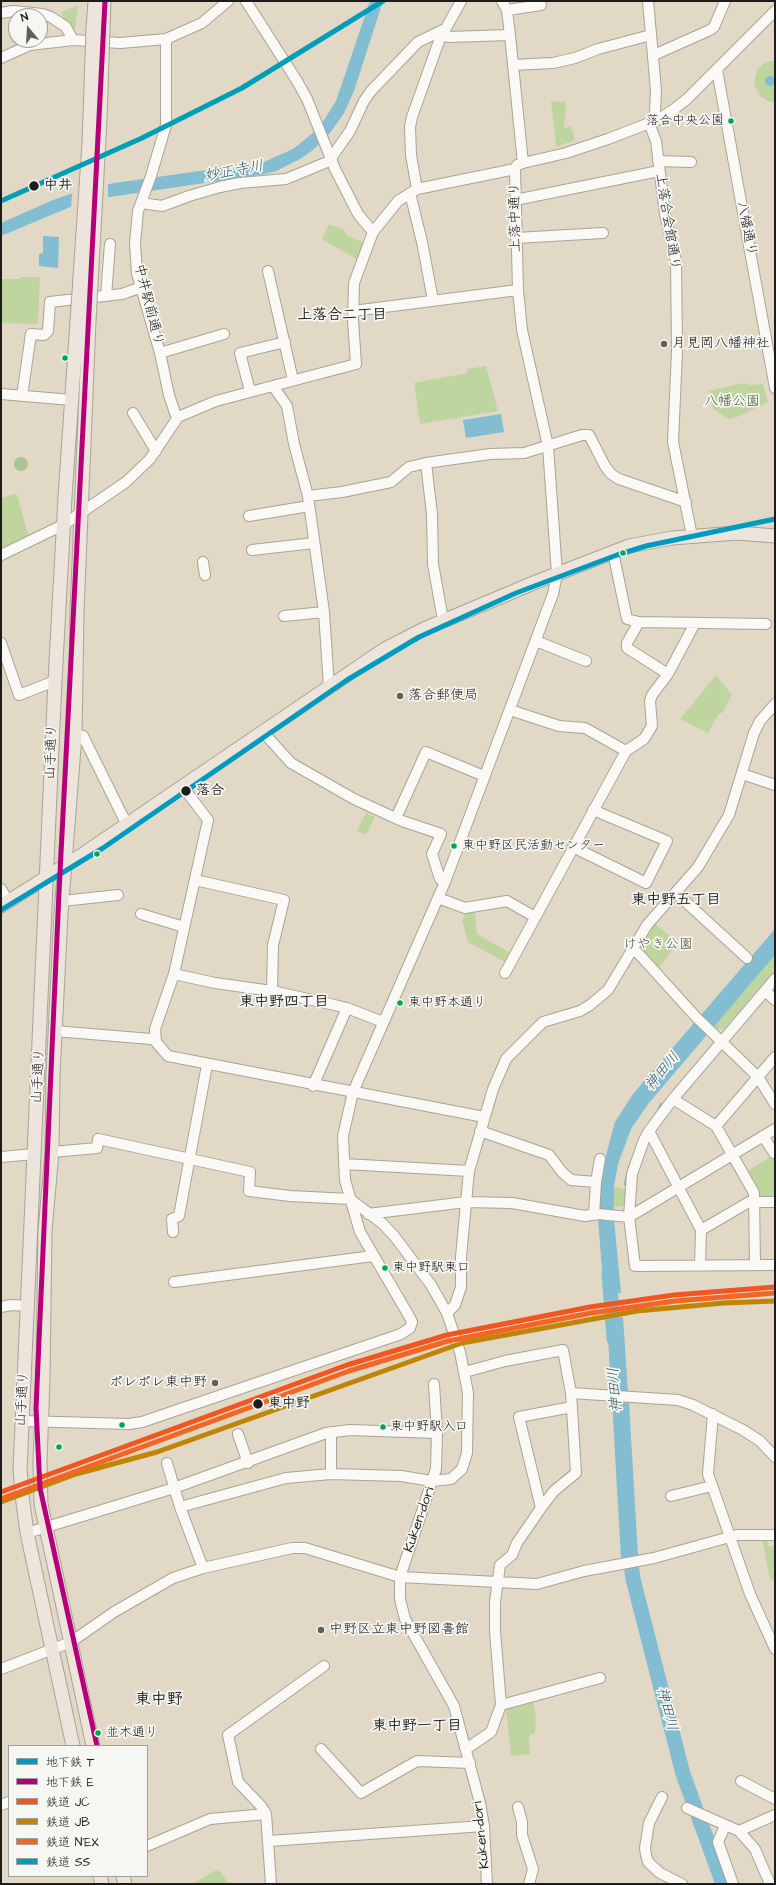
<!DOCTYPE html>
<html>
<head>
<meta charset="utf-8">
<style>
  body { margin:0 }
  #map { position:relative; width:776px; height:1885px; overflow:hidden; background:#e1d8c5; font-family:"Architects Daughter","Klee One",sans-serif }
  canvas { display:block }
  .frame { position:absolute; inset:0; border:2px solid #1c1c1c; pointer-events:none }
  .legend { position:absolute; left:8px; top:1745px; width:140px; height:132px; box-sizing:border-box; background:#f6f6f2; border:1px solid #9f9f9c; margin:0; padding:5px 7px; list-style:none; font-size:12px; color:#1c1c1c }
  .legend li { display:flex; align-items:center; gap:8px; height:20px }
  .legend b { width:20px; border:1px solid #9f9f9c }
  .north { position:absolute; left:8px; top:8px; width:40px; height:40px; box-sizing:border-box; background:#f6f6f2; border:1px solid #9f9f9c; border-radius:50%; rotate:342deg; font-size:11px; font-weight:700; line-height:16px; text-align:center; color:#1c1c1c }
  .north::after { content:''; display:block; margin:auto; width:14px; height:18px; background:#615e57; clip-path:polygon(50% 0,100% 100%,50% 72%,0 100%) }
</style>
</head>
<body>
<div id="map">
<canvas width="776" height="1885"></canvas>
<div class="frame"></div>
<ul class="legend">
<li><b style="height:5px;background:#009bbf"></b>地下鉄 T</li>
<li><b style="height:5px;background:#b6007a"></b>地下鉄 E</li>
<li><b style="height:5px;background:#f15620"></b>鉄道 JC</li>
<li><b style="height:5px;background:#c08407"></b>鉄道 JB</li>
<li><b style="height:5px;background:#f26522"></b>鉄道 N'EX</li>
<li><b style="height:5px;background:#019fb7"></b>鉄道 SS</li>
</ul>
<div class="north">N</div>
</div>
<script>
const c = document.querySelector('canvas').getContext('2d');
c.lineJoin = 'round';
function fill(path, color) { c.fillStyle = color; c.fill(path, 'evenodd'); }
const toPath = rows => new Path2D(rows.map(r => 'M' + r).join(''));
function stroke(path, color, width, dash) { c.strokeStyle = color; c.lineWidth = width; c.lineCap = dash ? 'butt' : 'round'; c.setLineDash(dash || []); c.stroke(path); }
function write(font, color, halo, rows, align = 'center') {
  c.font = font + ' "Architects Daughter","Klee One",sans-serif'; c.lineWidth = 3.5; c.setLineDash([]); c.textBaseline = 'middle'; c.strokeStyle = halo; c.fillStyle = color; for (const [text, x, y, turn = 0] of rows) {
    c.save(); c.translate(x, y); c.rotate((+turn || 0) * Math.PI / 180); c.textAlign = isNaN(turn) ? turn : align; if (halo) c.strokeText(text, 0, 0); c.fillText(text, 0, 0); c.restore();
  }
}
fill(toPath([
  [78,5,75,30,62,17,62,12],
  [769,61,775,61,775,102,770,102,761,97,754,84,757,70,763,64],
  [551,101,566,102,564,128,571,126,575,140,556,147],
  [329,224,344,230,347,235,364,243,358,260,322,239],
  [21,277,40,277,38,324,1,323,1,279,21,279],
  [486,366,498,411,420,424,414,383,467,373,467,369],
  [744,383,750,385,763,384,768,402,737,417,729,419,713,409,709,391],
  [14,494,17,495,29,538,1,551,1,498],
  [716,675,732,695,722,713,719,713,708,733,680,719],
  [366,813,375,817,366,835,357,831],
  [475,911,477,934,510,953,505,962,468,942,462,920,466,912],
  [653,922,678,943,659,967,638,947],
  [775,955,775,970,724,1029,715,1030,712,1028],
  [775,1154,775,1199,764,1199,760,1195,746,1172],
  [614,1186,625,1189,626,1206,613,1207],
  [762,1537,767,1537,768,1546,775,1546,775,1579,770,1581],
  [533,1701,536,1717,535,1733,529,1735,530,1754,511,1756,506,1708],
  [218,1869,229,1884,193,1884]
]), '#bfd59f');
fill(toPath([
  '14 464a7 7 0 1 1 14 0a7 7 0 1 1-14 0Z'
]), '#adc495');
fill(toPath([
  [370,1,383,1,354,91,344,113,330,133,313,150,300,159,276,171,265,174,103,198,75,205,1,236,1,223,53,200,82,190,114,183,264,162,293,149,319,128,336,101],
  '765 81a5 5 0 1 1 10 0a5 5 0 1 1-10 0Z',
  [43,236,59,237,58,268,39,266,39,254,43,253],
  [501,414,504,432,466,438,463,420],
  [775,929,775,955,648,1104,631,1129,618,1164,614,1186,614,1212,597,1211,599,1181,615,1122,633,1094],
  [598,1219,614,1220,621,1293,604,1295],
  [623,1317,628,1392,611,1391,607,1319],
  [612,1401,629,1403,638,1555,621,1558]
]), '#82bdd1');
fill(toPath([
  [108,182,108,199,71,209,72,191]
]), '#e1d8c5');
stroke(toPath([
  [657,1113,661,1104],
  [625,1184,629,1167]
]), '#82bdd1', 2.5);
stroke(toPath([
  [609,1273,614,1339],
  [629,1547,633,1579,683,1774,723,1884]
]), '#82bdd1', 15);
const minor = toPath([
  [246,1,297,81,307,99,335,169,358,214,373,232],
  [502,1,507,10,510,35,523,163],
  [648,1,656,90,655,112,657,120],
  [507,10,541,5],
  [1,13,13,11,42,14,51,17,66,27,73,40],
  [444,32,448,37,510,35],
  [166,39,166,125,151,176,138,211,135,243,137,273,160,353,169,395,175,413,178,417],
  [654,55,710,30,714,27,725,1],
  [1,58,30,45,73,40,120,43,166,39,202,23,228,1],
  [513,65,553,63,575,58,598,49,651,35],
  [717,70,775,388],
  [649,123,656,141,665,214,676,261,677,351,673,442,692,536],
  [331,158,350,131,364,101,371,91,418,42,445,29],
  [658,161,691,162],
  [417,189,411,155,410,127,412,117,439,41,461,1],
  [410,193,422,242,433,300],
  [515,200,659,171],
  [141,203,162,206,189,196,220,187,240,183,286,179,332,160],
  [516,238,603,233],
  [268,271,293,380],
  [106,296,110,244],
  [353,311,518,290],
  [160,353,224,334],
  [273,386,287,406,294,444,308,496,324,612],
  [250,391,240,353,285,342],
  [1,394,72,400],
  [22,396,31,334,44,335,48,331,50,302,122,294,142,287],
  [133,413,156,451],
  [426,463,432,514,433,564,443,620],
  [308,496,342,492,391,482,409,467,426,463,490,454,524,453,582,435,589,435,605,466,611,474,619,479,686,502],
  [249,516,309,506],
  [252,550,314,543],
  [613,552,627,619,639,622,766,624],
  [1,555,63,525,126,482,150,459,178,417,216,401,356,364,353,320,354,283,373,232,398,201,417,189,515,169],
  [203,562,205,575],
  [284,616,324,612,329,687],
  [639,622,627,643,627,648,668,674],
  [536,641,586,661],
  [1,643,19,695,55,681],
  [510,710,559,726,585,728,626,751],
  [263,732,291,763,354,799,402,821,441,834,432,854,440,879,445,882],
  [75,735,83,736,127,825],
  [742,774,775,785],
  [183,787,208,820,174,974,155,1029,156,1042,168,1056,484,1117],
  [396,818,426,752,484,776],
  [573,847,646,883,667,841,593,810],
  [195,880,284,900,273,945,272,991],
  [1,889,8,901],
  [676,893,747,958],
  [438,898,465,908,507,901,535,917],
  [62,901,118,895],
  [141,914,184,927],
  [632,950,638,953,696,1017,758,1077,775,1104],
  [505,973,626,751,644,739,652,726,650,701,652,695,668,674,695,623],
  [174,974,215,983,272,991,326,1003,347,1008,383,1022],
  [775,979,673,1099,649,1131,644,1140,632,1174,629,1217,635,1266,775,1265],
  [765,991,775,1000],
  [55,1031,151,1039,155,1038],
  [313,1086,347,1008],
  [673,1099,716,1126,754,1193,755,1265],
  [716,1126,775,1057],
  [480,1131,549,1155,562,1172,571,1180,596,1182],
  [649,1131,701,1230,700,1265],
  [763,1136,774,1153],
  [52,1152,97,1148,98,1139,250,1172,249,1191,290,1196,350,1199],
  [1,1157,35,1154],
  [344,1164,469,1171],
  [368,1214,466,1202,512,1203,585,1216,598,1214,629,1217,775,1129],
  [594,1215,596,1182,600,1159],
  [701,1230,749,1202,775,1202],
  [173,1232,172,1219,179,1216,207,1065],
  [174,1282,373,1256],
  [1,1307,11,1305,29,1306],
  [447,1313,455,1305,461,1287,461,1257,469,1171,493,1089,506,1059,543,1022,580,1011,590,1005,608,990,647,925,698,867,717,835,729,815,754,733,760,721,775,704],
  [465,1372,505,1361,563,1350,571,1393,576,1473,554,1491,541,1508],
  [434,1384,437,1433,436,1469,400,1577,400,1599,405,1619,454,1706,480,1803,484,1826,487,1884],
  [571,1393,678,1400,693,1405,743,1430,760,1441,775,1457],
  [713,1414,708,1474,750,1594,775,1649],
  [22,1421,129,1424,142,1422,401,1334,410,1328,412,1322,409,1316,360,1232,345,1180,343,1136,353,1092,445,882,553,594,557,574,548,446,522,330,518,290,515,169,517,165,523,163,566,153,608,139,657,120,673,110,687,99,775,11],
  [238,1434,248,1463],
  [167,1463,180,1507,203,1568],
  [331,1474,331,1432],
  [671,1496,712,1486],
  [180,1507,286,1478,331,1474,401,1476,432,1481,451,1479,462,1469,467,1453,468,1393,460,1352,447,1313,431,1285,395,1237,383,1224,350,1199],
  [27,1533,174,1488,326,1433,350,1430,437,1433],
  [1,1669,71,1642,114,1612,173,1578,203,1568,292,1548,305,1548,400,1577,537,1584,584,1571,654,1558,737,1535,775,1535],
  [501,1705,600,1678],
  [321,1749,361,1793,417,1761,470,1763],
  [466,1749,491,1732,501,1705,495,1631,495,1602,500,1565,512,1555,517,1543,541,1508,519,1417,572,1407],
  [741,1781,775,1799],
  [662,1797,649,1823,645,1848,646,1855,648,1862,660,1873,682,1884],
  [1,1805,9,1802],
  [518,1807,522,1822,522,1835,533,1869,529,1884],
  [687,1808,739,1831,755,1849,770,1884],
  [725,1826,718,1842,733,1884],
  [739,1831,775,1815],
  [269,1841,484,1826],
  [147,1846,210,1819,266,1814],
  [271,1884,266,1814,261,1806,238,1782,228,1735,324,1666]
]);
const major = toPath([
  [93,29,95,1],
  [103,29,104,1],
  [89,321,77,612,75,735,61,914,53,1075,52,1152,45,1231,43,1379,40,1462,41,1504,93,1746],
  [1,906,82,855,385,649,424,629,536,582,629,546,672,538,737,533,775,536],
  [73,1746,27,1533,23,1503,20,1470,55,681,65,497,77,322],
  [100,1876,102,1884],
  [123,1876,125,1884]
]);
stroke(minor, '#a9a498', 12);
stroke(major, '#a9a498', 15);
stroke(minor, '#faf9f6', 10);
stroke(major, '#ede4db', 13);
const majorBridge = toPath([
  [89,321,100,120,103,29],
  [77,322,89,143,93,29]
]);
stroke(majorBridge, '#a9a498', 15, []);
stroke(majorBridge, '#ede4db', 13);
stroke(toPath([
  [1,1492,347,1365,447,1335,590,1307,674,1295,775,1287]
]), '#f15620', 5);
stroke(toPath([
  [1,1502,76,1474,157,1452,462,1343,637,1311,724,1303,775,1301]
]), '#c08407', 5);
stroke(toPath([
  [3,1498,349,1371,448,1341,591,1313,675,1301,775,1293]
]), '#f26522', 5);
stroke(toPath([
  [1,201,142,138,242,88,383,1]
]), '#019fb7', 5);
stroke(toPath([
  [1,910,103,848,347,680,419,637,516,593,617,555,646,546,775,519]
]), '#009bbf', 5);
stroke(toPath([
  [97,1746,40,1488,36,1408,59,892,105,1]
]), '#b6007a', 5);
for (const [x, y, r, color] of [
  [731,121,3.5,"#00a651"],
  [34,186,5.5,"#1c1c1c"],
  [664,344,4,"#615e57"],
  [65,358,3.5,"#00a651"],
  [623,553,3.5,"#00a651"],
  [400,696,4,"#615e57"],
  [186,791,5.5,"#1c1c1c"],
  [454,846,3.5,"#00a651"],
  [97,854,3.5,"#00a651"],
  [400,1003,3.5,"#00a651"],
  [385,1268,3.5,"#00a651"],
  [215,1383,4,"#615e57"],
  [258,1404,5.5,"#1c1c1c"],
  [122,1425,3.5,"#00a651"],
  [383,1427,3.5,"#00a651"],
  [59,1447,3.5,"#00a651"],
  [321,1630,4,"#615e57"],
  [98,1733,3.5,"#00a651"]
]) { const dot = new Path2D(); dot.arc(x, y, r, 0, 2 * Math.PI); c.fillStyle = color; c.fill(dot); stroke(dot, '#f6f6f2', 1.5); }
write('13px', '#1c1c1c', '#f6f6f2', [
  ["落合中央公園",724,121,"right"],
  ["東中野区民活動センター",462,846],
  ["東中野本通り",408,1003],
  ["東中野駅東口",392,1268],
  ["東中野駅入口",390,1427],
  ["並木通り",106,1733]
], 'left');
write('bold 14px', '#1c1c1c', '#f6f6f2', [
  ["中井",44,186],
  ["落合",196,791],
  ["東中野",268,1404]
], 'left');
write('14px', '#1c1c1c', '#f6f6f2', [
  ["上落中通り",516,217,-91],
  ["上落合会館通り",667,222,81],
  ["八幡通り",746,229,79],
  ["中井駅前通り",148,305,76],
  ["山手通り",52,752,-88],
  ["山手通り",39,1076,-87],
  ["山手通り",23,1399,-87],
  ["Kuken-dori",420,1520,-71],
  ["Kuken-dori",482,1835,-96]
]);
write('14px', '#1c1c1c', '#f6f6f2', [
  ["月見岡八幡神社",672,344],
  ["落合郵便局",408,696],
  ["ポレポレ東中野",207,1383,"right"],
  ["中野区立東中野図書館",329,1630]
], 'left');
write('14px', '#4b5c3f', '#f6f6f2', [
  ["八幡公園",732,402],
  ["けやき公園",658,945]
]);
write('italic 15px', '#345866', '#f6f6f2', [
  ["妙正寺川",234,172,-10],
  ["神田川",663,1072,-50],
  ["神田川",616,1390,-94],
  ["神田川",666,1709,76]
]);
write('bold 15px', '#1c1c1c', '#f6f6f2', [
  ["上落合二丁目",342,316],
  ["東中野五丁目",676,901],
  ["東中野四丁目",284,1003],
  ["東中野一丁目",417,1727]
]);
write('bold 16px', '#1c1c1c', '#f6f6f2', [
  ["東中野",159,1701]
]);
</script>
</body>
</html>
